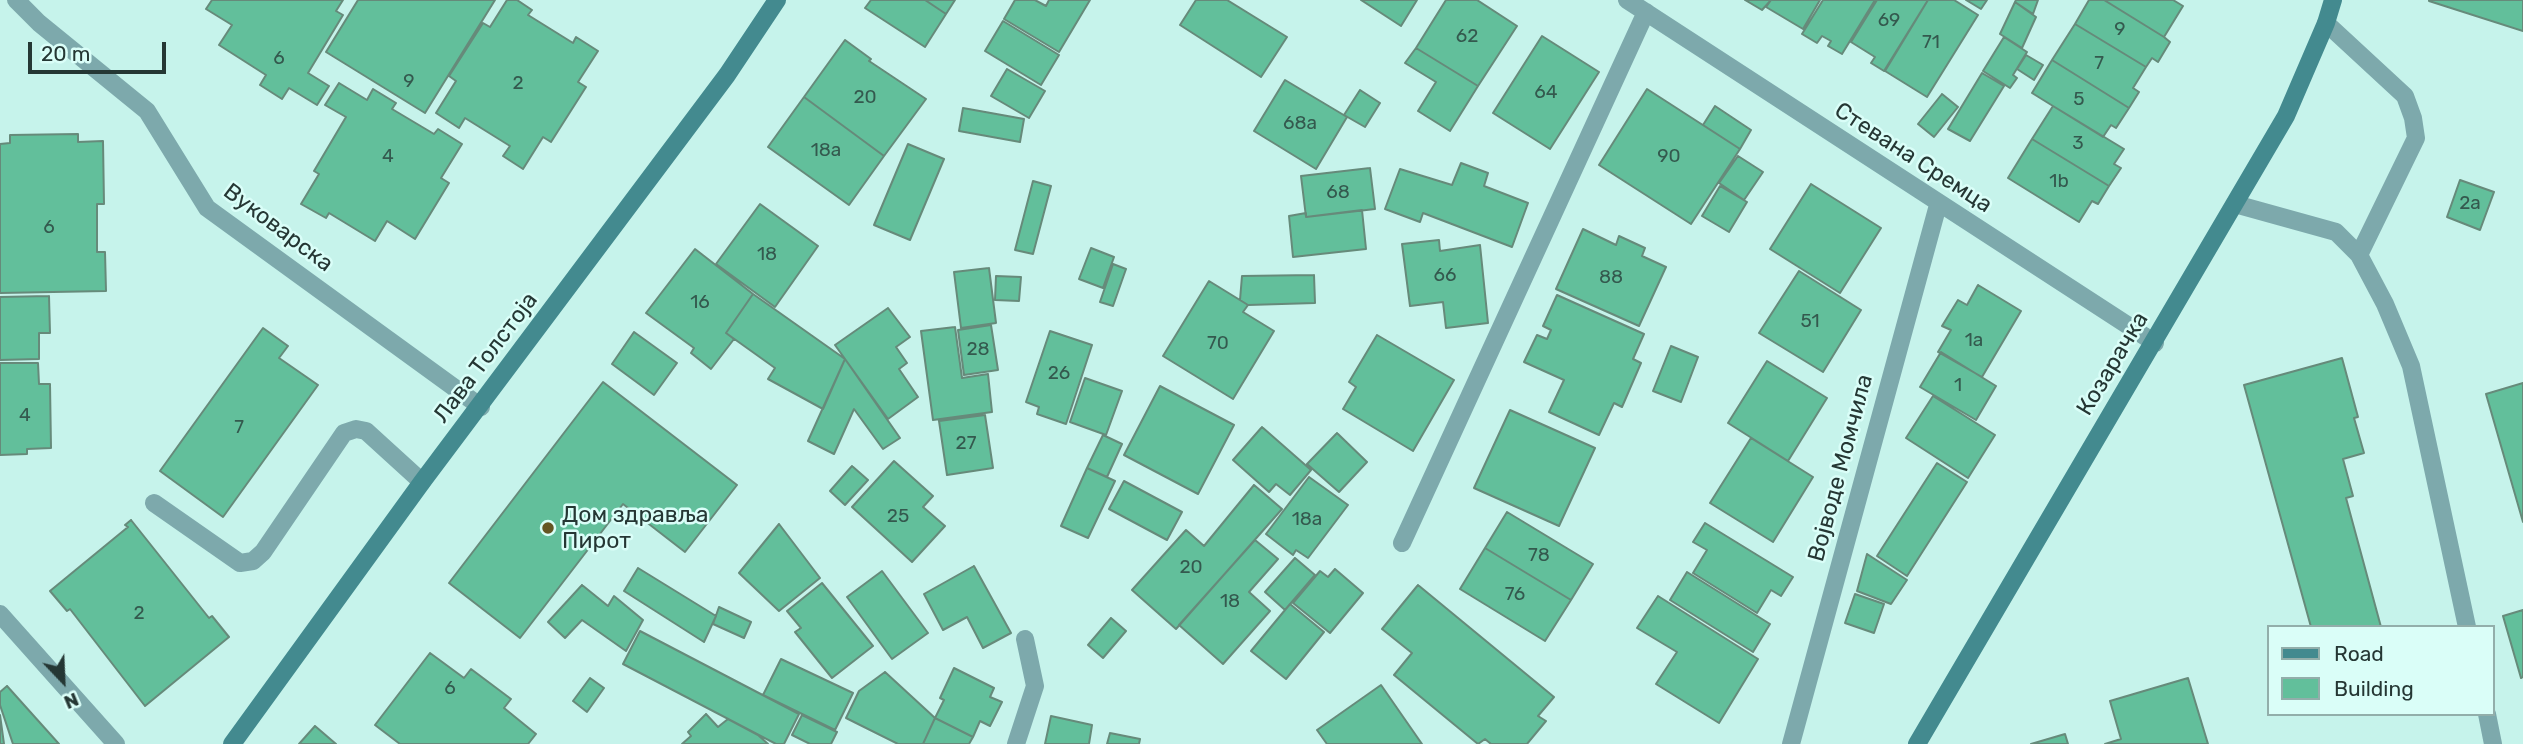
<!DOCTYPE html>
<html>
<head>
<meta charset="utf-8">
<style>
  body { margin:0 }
  #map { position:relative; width:2523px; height:744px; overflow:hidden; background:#c6f3eb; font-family:Rubik,sans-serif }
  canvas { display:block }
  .legend { position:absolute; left:2267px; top:625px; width:228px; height:91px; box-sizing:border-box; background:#dafef8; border:2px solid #92aeaa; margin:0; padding:9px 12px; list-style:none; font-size:21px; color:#253734 }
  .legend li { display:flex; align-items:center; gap:14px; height:35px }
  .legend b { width:35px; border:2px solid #92aeaa }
  .north { position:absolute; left:28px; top:646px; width:70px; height:70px; -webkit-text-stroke:5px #dafef8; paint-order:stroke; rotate:157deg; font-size:19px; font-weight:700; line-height:28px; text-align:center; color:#253734 }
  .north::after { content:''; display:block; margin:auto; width:24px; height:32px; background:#253734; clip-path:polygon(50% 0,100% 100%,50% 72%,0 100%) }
  .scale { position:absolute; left:28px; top:42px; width:138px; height:32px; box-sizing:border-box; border:4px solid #253734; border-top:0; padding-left:9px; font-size:21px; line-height:24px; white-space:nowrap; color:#253734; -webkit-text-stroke:5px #dafef8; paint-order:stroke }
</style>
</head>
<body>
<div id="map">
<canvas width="2523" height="744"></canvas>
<ul class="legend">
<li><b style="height:9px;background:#438a8f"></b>Road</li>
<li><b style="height:19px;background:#62bf9b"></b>Building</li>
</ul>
<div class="north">N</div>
<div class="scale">20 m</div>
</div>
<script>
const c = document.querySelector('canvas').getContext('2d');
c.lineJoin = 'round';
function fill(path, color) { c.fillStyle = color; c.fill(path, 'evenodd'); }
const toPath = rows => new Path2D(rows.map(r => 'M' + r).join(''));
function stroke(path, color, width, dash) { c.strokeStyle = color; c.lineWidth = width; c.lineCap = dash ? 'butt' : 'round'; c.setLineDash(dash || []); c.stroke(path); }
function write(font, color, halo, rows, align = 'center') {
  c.font = font + ' Rubik,sans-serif'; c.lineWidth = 5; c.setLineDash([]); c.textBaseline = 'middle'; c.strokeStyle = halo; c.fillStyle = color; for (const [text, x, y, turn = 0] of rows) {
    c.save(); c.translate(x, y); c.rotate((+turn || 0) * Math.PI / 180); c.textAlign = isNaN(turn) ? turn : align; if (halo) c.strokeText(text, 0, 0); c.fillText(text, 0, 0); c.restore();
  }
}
const building = toPath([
  [212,0,343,0,336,11,343,15,308,73,329,86,317,105,289,88,282,99,260,85,266,75,219,45,232,25,206,9,212,0],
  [358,0,495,0,425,113,326,52,358,0],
  [507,0,517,0,532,10,528,15,573,43,576,37,598,51,578,82,586,87,551,142,543,137,523,169,503,156,510,146,465,118,459,128,436,113,456,81,449,76,483,23,490,27,507,0],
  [871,0,925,0,946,14,925,47,865,8,871,0],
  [925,0,955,0,946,14,925,0],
  [1015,0,1035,0,1046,6,1049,0,1090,0,1059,52,1004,19,1015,0],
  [1196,0,1227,0,1287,37,1261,77,1180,25,1196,0],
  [1361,0,1417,0,1401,26,1361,0],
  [1446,0,1477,0,1517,26,1478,86,1416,48,1446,0],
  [1745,0,1771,0,1762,10,1745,0],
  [1771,0,1820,0,1803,29,1766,7,1771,0],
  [1823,0,1875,0,1842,54,1828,46,1831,41,1822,36,1817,43,1802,34,1823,0],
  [1877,0,1928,0,1884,71,1871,63,1875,57,1851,42,1877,0],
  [1928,0,1954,0,1978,15,1927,97,1885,71,1928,0],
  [1966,0,1987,0,1981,9,1966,0],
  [2016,0,2038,0,2033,14,2015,2,2016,0],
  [2089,0,2104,0,2164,37,2170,42,2158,62,2152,58,2146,67,2075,24,2089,0],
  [2104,0,2173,0,2183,6,2164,37,2104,0],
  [2429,0,2523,0,2523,31,2429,1,2429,0],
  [2015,2,2036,17,2022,48,2000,34,2015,2],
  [1003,21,1059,55,1041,85,985,51,1003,21],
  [2075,24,2146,67,2133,88,2139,92,2129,108,2052,60,2075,24],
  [1542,36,1599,72,1550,149,1493,113,1542,36],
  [2004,37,2027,52,2013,75,2017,78,2010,88,1983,71,2004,37],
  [845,40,871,59,869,61,926,99,884,156,804,97,845,40],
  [1416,48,1478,86,1450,131,1418,111,1436,82,1405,63,1416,48],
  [2026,55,2043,65,2034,80,2017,69,2026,55],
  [2052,60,2129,108,2116,128,2111,125,2103,137,2032,93,2052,60],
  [1007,69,1045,91,1029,118,991,96,1007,69],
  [1982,73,2004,86,1970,141,1948,129,1982,73],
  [1285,80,1347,117,1316,169,1254,131,1285,80],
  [339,83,367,100,373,89,396,103,392,109,434,134,438,129,462,144,441,178,449,183,415,239,387,221,375,241,329,213,326,218,301,204,319,174,314,171,346,117,325,105,339,83],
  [1647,89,1740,149,1691,224,1599,165,1647,89],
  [1360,90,1380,103,1365,127,1344,115,1360,90],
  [1942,94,1958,107,1934,137,1918,124,1942,94],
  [804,97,884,156,849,205,768,147,804,97],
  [1715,106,1751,130,1740,149,1703,125,1715,106],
  [2053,106,2124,149,2114,164,2121,168,2109,186,2032,139,2053,106],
  [963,108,1024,119,1020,142,959,131,963,108],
  [78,134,78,142,103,141,104,204,97,204,97,252,105,252,106,291,0,293,0,144,10,143,10,135,78,134],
  [2032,139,2109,186,2098,204,2092,201,2079,222,2008,178,2032,139],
  [908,144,944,159,910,240,874,225,908,144],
  [1738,156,1763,172,1744,200,1719,183,1738,156],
  [1461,163,1488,173,1484,186,1528,203,1512,247,1423,213,1420,222,1385,209,1400,169,1452,185,1461,163],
  [1370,168,1375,209,1306,217,1301,176,1370,168],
  [2460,180,2494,192,2480,230,2447,217,2460,180],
  [1033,181,1051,186,1033,254,1015,250,1033,181],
  [1811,184,1881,228,1840,293,1770,249,1811,184],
  [1720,186,1747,202,1729,232,1702,216,1720,186],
  [760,204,818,246,775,307,716,264,760,204],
  [1362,210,1366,249,1293,257,1289,216,1306,213,1306,217,1362,210],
  [1583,229,1616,245,1619,236,1645,248,1642,256,1666,267,1639,326,1556,289,1583,229],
  [1439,240,1440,251,1480,245,1488,323,1446,328,1443,302,1410,306,1402,244,1439,240],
  [1091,248,1114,257,1103,288,1079,279,1091,248],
  [695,249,753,294,726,333,734,339,711,369,691,353,694,348,646,313,695,249],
  [1113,264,1126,269,1113,306,1100,302,1113,264],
  [989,268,996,323,961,328,954,272,989,268],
  [1799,271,1861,310,1823,372,1759,333,1799,271],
  [1314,275,1315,303,1248,305,1240,300,1242,276,1314,275],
  [996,276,1021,277,1019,301,995,300,996,276],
  [1209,281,1248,305,1243,312,1274,331,1233,399,1163,356,1209,281],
  [1978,285,2021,311,1982,377,1938,352,1951,330,1942,326,1958,300,1967,305,1978,285],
  [753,294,845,359,823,409,768,379,775,368,726,333,753,294],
  [1557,295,1644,334,1633,359,1641,363,1622,407,1614,403,1599,435,1549,412,1564,380,1524,362,1537,335,1547,339,1551,330,1543,326,1557,295],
  [49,296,50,333,39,333,39,359,0,360,0,297,49,296],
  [888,308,910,337,896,347,907,363,899,369,918,397,888,419,835,345,888,308],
  [991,325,998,370,964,375,958,330,991,325],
  [955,327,962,378,988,374,992,412,933,420,921,331,955,327],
  [263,328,288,346,279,358,318,385,223,517,160,471,263,328],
  [1050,331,1092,345,1066,424,1037,414,1039,407,1026,402,1050,331],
  [634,332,677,363,654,395,612,364,634,332],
  [1377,335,1454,380,1413,451,1343,409,1356,387,1349,382,1377,335],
  [1671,346,1698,357,1681,402,1653,391,1671,346],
  [1941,352,1996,386,1976,420,1920,387,1941,352],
  [2342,358,2358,417,2354,418,2364,453,2343,459,2353,496,2346,498,2381,627,2311,627,2244,385,2342,358],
  [845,359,900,438,883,449,854,409,834,454,808,441,845,359],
  [1767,361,1827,398,1788,461,1728,423,1767,361],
  [0,363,38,363,39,384,50,384,51,448,27,449,27,454,0,455,0,363],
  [1085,378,1122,391,1106,435,1070,422,1085,378],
  [603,382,737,485,685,552,623,504,520,638,449,583,603,382],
  [2523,383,2523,522,2486,394,2523,383],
  [1160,386,1234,425,1198,494,1124,455,1160,386],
  [1933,396,1995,435,1968,478,1906,438,1933,396],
  [1510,410,1595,448,1559,526,1474,488,1510,410],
  [985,415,993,468,947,475,939,421,985,415],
  [1262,427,1311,470,1290,495,1276,484,1269,492,1233,460,1262,427],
  [1337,433,1367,462,1339,492,1307,464,1337,433],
  [1103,435,1122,444,1107,477,1087,468,1103,435],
  [1751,438,1813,477,1773,542,1710,503,1751,438],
  [894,461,933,496,923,507,945,526,912,562,852,507,894,461],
  [1937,463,1967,482,1907,576,1877,556,1937,463],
  [852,466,868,480,845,505,830,491,852,466],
  [1087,468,1115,481,1088,538,1061,526,1087,468],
  [1309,477,1348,505,1308,558,1296,550,1293,555,1266,534,1309,477],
  [1124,481,1182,512,1167,540,1109,509,1124,481],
  [1254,485,1282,509,1176,629,1132,590,1186,530,1204,546,1254,485],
  [1507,512,1593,564,1571,600,1485,548,1507,512],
  [131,520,209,618,212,616,229,637,145,706,70,609,67,611,50,591,128,527,125,525,131,520],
  [1705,523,1793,577,1781,596,1771,590,1757,613,1693,573,1707,550,1693,542,1705,523],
  [779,524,820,578,779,611,739,573,779,524],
  [1255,540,1278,559,1249,592,1270,611,1223,664,1179,625,1255,540],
  [1485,548,1571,600,1545,641,1460,589,1485,548],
  [1867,554,1907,580,1891,604,1857,591,1867,554],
  [1295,558,1315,575,1285,610,1265,592,1295,558],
  [974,566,1011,633,983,648,967,617,943,630,924,594,974,566],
  [638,568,716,616,704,642,624,591,638,568],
  [1335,569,1363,593,1330,633,1293,603,1320,571,1328,577,1335,569],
  [882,571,928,633,892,659,847,597,882,571],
  [1687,572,1770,624,1753,652,1670,600,1687,572],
  [822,583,873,646,832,678,795,632,801,628,787,611,822,583],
  [582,585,608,606,614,596,643,620,626,651,582,620,565,638,548,622,582,585],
  [1418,585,1554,697,1538,716,1546,721,1527,744,1491,744,1485,739,1478,744,1394,675,1412,653,1382,629,1418,585],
  [1855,594,1884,604,1874,633,1845,623,1855,594],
  [1658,596,1758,659,1719,723,1656,684,1677,652,1637,628,1658,596],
  [1290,604,1324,632,1286,679,1251,651,1290,604],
  [719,607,751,622,744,638,713,624,719,607],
  [2523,610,2523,677,2521,678,2503,616,2523,610],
  [1111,618,1126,631,1103,658,1088,645,1111,618],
  [640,631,799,714,784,744,776,744,623,664,640,631],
  [430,653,464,678,471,669,511,699,504,708,536,734,528,744,400,744,375,725,430,653],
  [781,659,853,693,835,730,763,695,781,659],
  [954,668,994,688,990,697,1002,702,990,726,980,721,973,737,935,718,944,700,940,698,954,668],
  [885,672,935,718,923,744,898,744,846,718,859,691,885,672],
  [590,678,604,688,587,712,573,701,590,678],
  [2188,678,2208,744,2105,744,2121,739,2110,701,2188,678],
  [1381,685,1422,744,1327,744,1317,730,1381,685],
  [7,686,59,744,13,744,0,705,0,692,7,686],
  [706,714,718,727,728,719,758,735,768,744,682,744,691,736,688,732,706,714],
  [0,715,4,744,0,744,0,715],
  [802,715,837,732,831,744,810,744,792,735,802,715],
  [1051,716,1092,725,1089,744,1045,744,1051,716],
  [935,718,973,737,969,744,923,744,935,718],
  [315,726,336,744,299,744,315,726],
  [1110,733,1140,739,1139,744,1107,744,1110,733],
  [2065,734,2068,744,2031,744,2065,734]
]);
fill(building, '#62bf9b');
stroke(building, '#668a7a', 2);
stroke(toPath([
  [2326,23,2405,96,2413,118,2416,138,2359,255],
  [2235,204,2336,232,2359,255,2385,304,2411,366,2467,627],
  [154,503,240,563,253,561,263,552,344,433,356,429,366,431,422,482],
  [2487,714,2493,744]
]), '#7da9ac', 18);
stroke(toPath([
  [16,0,39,23,147,111,207,208,481,407],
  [1627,0,2155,343],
  [1402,543,1646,12],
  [0,614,116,744],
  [1016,744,1035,686,1025,639],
  [1791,744,1938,205]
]), '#7da9ac', 18);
stroke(toPath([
  [232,744,422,482,727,75,777,0],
  [1917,744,2286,116,2326,23,2333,0]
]), '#438a8f', 18);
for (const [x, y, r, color] of [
  [548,528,7,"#655623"]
]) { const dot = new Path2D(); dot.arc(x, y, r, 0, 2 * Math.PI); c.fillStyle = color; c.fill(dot); stroke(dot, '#dafef8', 2.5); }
write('19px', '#34594e', null, [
  ["69",1889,21],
  ["9",2120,30],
  ["62",1467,37],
  ["71",1931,43],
  ["6",279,59],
  ["7",2099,64],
  ["9",409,82],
  ["2",518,84],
  ["64",1546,93],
  ["20",865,98],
  ["5",2079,100],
  ["68a",1300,124],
  ["3",2078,144],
  ["18a",826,151],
  ["4",388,157],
  ["90",1669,157],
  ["1b",2059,182],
  ["68",1338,193],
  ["2a",2470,204],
  ["6",49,228],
  ["18",767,255],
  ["66",1445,276],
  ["88",1611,278],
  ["16",700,303],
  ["51",1810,322],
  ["1a",1974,341],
  ["70",1218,344],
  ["28",978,350],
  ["26",1059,374],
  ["1",1958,386],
  ["4",25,416],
  ["7",239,428],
  ["27",966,444],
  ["25",898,517],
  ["18a",1307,520],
  ["78",1539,556],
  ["20",1191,568],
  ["76",1515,595],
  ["18",1230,602],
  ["2",139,614],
  ["6",450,689]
]);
write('23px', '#253734', '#dafef8', [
  ["Стевана Сремца",1913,158,33],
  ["Вуковарска",278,228,37],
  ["Лава Толстоја",486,358,-53],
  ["Козарачка",2113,364,-59],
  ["Војводе Момчила",1841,468,-75]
]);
write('23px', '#253734', '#dafef8', [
  ["Дом здравља",562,515],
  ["Пирот",562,541]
], 'left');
</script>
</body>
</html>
